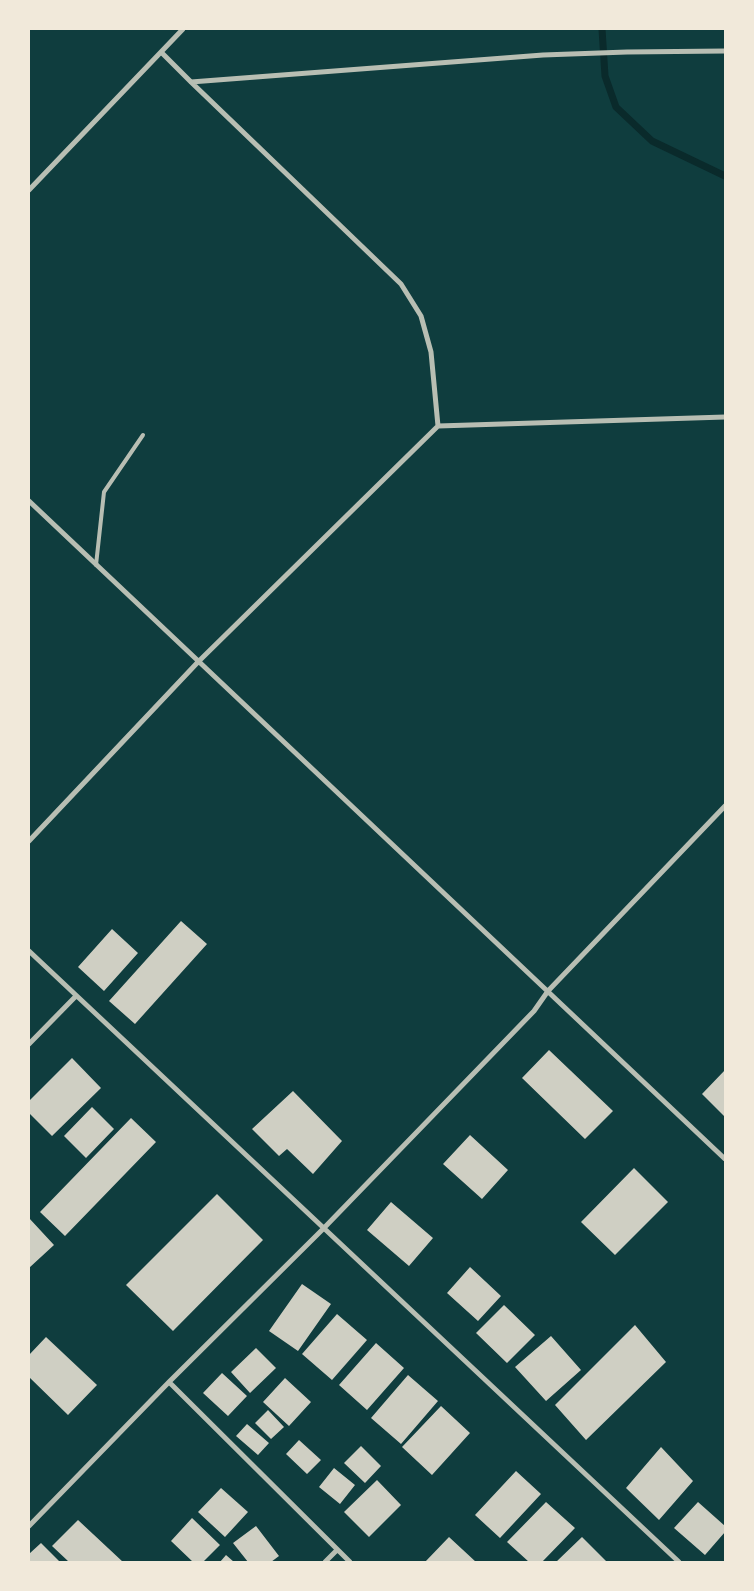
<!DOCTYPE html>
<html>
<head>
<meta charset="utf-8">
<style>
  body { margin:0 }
  #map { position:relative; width:754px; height:1591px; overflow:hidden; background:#0f3d3e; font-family:"Source Sans 3",sans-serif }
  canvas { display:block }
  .frame { position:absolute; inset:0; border:30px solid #f1e9da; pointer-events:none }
</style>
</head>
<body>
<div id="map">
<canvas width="754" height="1591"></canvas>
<div class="frame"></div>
</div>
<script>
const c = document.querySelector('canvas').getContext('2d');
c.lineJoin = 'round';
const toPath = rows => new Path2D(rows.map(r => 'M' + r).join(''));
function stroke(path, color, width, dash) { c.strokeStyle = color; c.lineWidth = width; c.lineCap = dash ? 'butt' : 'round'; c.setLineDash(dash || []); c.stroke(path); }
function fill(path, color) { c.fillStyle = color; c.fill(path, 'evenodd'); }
stroke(toPath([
  [602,29,605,76,616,107,652,141,725,176]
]), '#0a2a2b', 7);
fill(toPath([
  [181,921,207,944,135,1024,109,1001],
  [112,929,138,953,104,991,78,967],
  [549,1050,613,1111,585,1139,522,1078],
  [72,1058,101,1088,52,1136,29,1113,29,1101],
  [725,1070,725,1117,702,1094],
  [293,1091,342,1141,313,1174,287,1149,279,1156,252,1129],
  [92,1107,114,1129,86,1158,64,1136],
  [131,1118,156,1142,65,1236,40,1212],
  [470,1135,508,1170,482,1199,443,1164],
  [634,1168,668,1202,615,1255,581,1222],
  [217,1194,263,1240,173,1331,126,1285],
  [391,1202,433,1238,409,1266,367,1230],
  [29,1218,54,1245,29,1268],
  [470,1267,501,1296,478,1321,447,1293],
  [302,1284,331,1304,298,1351,269,1331],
  [504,1305,535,1335,507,1363,476,1333],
  [337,1314,367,1340,332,1380,302,1354],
  [635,1325,666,1362,586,1440,555,1405],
  [551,1336,581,1370,546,1401,515,1367],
  [46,1337,97,1385,68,1415,29,1377,29,1355],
  [376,1343,404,1368,367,1410,339,1385],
  [256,1348,276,1368,250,1393,231,1372],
  [222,1373,247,1396,228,1416,203,1393],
  [408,1375,438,1401,401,1444,371,1418],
  [285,1378,311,1402,289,1426,263,1402],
  [441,1406,470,1433,432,1475,402,1447],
  [268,1410,284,1427,271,1439,255,1423],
  [247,1424,269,1443,258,1455,236,1436],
  [299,1440,321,1460,307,1474,286,1454],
  [361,1446,381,1466,365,1483,344,1463],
  [661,1447,693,1481,659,1520,626,1488],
  [334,1468,355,1485,340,1504,319,1487],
  [516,1471,541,1494,500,1538,475,1515],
  [377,1480,401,1505,369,1537,344,1512],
  [221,1488,248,1512,225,1537,198,1512],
  [546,1502,575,1528,542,1562,529,1562,507,1542],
  [698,1502,725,1526,725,1532,705,1555,674,1528],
  [192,1518,220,1545,203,1562,193,1562,171,1541],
  [78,1520,123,1562,69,1562,52,1546],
  [256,1526,279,1556,271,1562,248,1562,233,1543],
  [449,1537,476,1562,425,1562],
  [582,1537,607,1562,556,1562],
  [41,1543,60,1562,29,1562,29,1554],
  [226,1555,234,1562,220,1562]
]), '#cfcfc3');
stroke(toPath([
  [96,565,104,492,143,435]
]), '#b8beb3', 4);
stroke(toPath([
  [161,52,191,82,401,284,421,316,431,352,438,426],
  [191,82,543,55,627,52,725,51],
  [29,190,183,29],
  [438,426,725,417],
  [29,501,725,1159],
  [29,841,198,662,438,426],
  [29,951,679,1562],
  [29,1044,76,996],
  [169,1382,350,1562],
  [29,1526,169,1382,323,1229,534,1011,548,991,725,806],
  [325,1562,337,1550]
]), '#b8beb3', 5);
</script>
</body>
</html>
